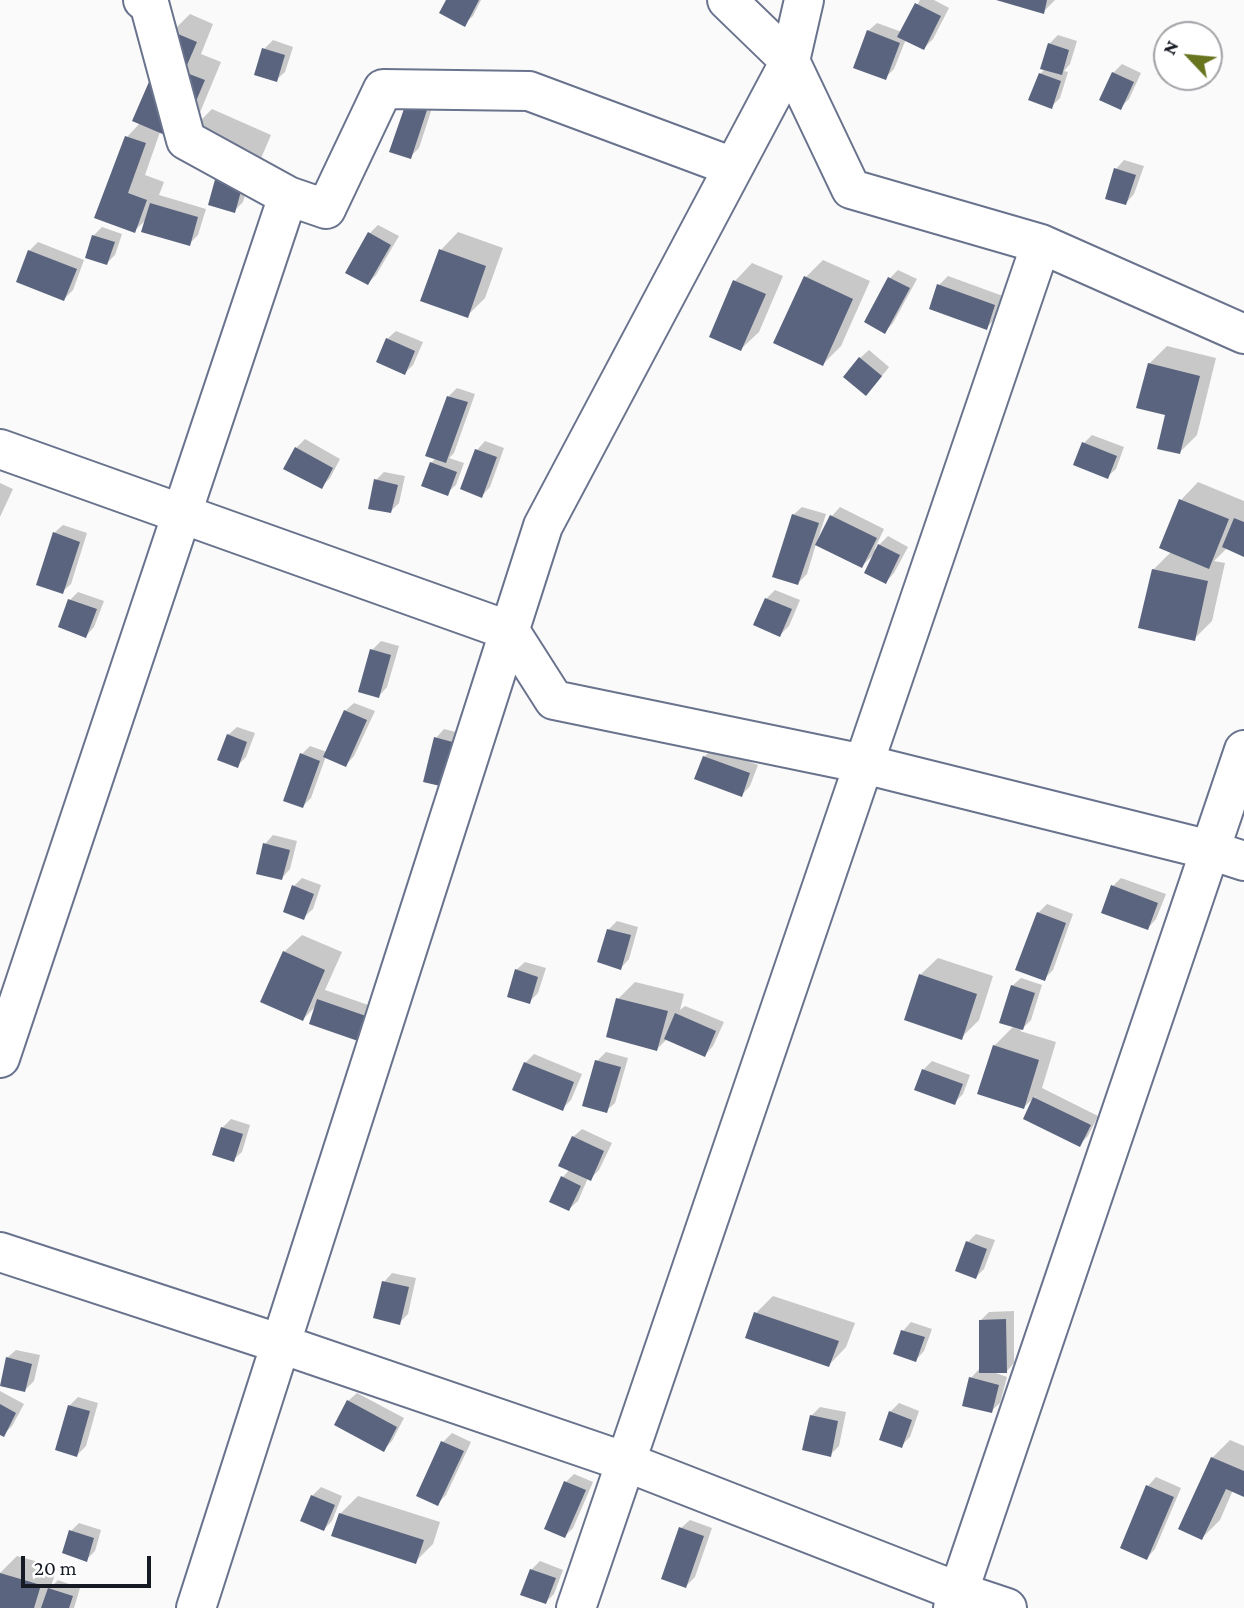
<!DOCTYPE html>
<html>
<head>
<meta charset="utf-8">
<style>
  body { margin:0 }
  #map { position:relative; width:1244px; height:1608px; overflow:hidden; background:#fafafa; font-family:"Crimson Pro",serif }
  canvas { display:block }
  .north { position:absolute; left:1153px; top:21px; width:70px; height:70px; box-sizing:border-box; background:#fff; border:2px solid #a2a3a7; border-radius:50%; rotate:296deg; font-size:19px; font-weight:700; line-height:28px; text-align:center; color:#161a24 }
  .north::after { content:''; display:block; margin:auto; width:24px; height:32px; background:#69741f; clip-path:polygon(50% 0,100% 100%,50% 72%,0 100%) }
  .scale { position:absolute; left:21px; top:1556px; width:130px; height:32px; box-sizing:border-box; border:4px solid #161a24; border-top:0; padding-left:9px; font-size:21px; line-height:24px; white-space:nowrap; color:#161a24; -webkit-text-stroke:5px #fff; paint-order:stroke }
</style>
</head>
<body>
<div id="map">
<canvas width="1244" height="1608"></canvas>
<div class="north">N</div>
<div class="scale">20 m</div>
</div>
<script>
const c = document.querySelector('canvas').getContext('2d');
c.lineJoin = 'round';
function fill(path, color) { c.fillStyle = color; c.fill(path, 'evenodd'); }
const toPath = rows => new Path2D(rows.map(r => 'M' + r).join(''));
function stroke(path, color, width, dash) { c.strokeStyle = color; c.lineWidth = width; c.lineCap = dash ? 'butt' : 'round'; c.setLineDash(dash || []); c.stroke(path); }
fill(toPath([
  [448,0,481,0,473,16,464,24],
  [920,0,934,0,949,8,933,39,924,48,906,39,894,69,885,78,868,31,877,23,902,32],
  [1000,0,1055,0,1043,12],
  [190,14,213,24,201,54,221,62,196,122,160,132,145,175,164,182,159,195,206,209,198,235,189,244,147,219,134,231,97,217,127,137,140,123,172,32],
  [1058,35,1077,41,1070,64,1064,71,1068,72,1060,98,1051,107,1040,74,1045,69,1049,44],
  [273,40,293,47,285,72,276,80,264,49],
  [1122,64,1141,73,1129,99,1121,107,1113,73],
  [434,102,419,148,410,157,407,104],
  [212,109,271,135,259,163,250,175,243,202,234,211,194,127],
  [1124,160,1144,166,1134,194,1126,203,1116,169],
  [378,225,399,236,376,275,368,283,370,233],
  [102,227,122,234,115,255,107,263,93,236],
  [458,232,503,248,485,298,467,316,441,250],
  [38,242,84,260,73,290,64,299,29,251],
  [823,260,870,281,841,346,823,364,806,277],
  [752,263,783,276,759,332,741,349,735,281],
  [898,270,917,279,893,323,885,332,890,278],
  [948,276,1003,296,995,319,986,328,939,285],
  [396,331,423,342,413,365,405,373,387,339],
  [1167,346,1216,358,1197,435,1179,453,1149,364],
  [869,350,889,367,874,386,860,358],
  [457,388,475,394,454,453,449,458,464,463,456,485,447,493,431,463,436,458,449,396],
  [1092,435,1124,447,1116,469,1107,477,1084,443],
  [305,439,340,459,330,478,321,487,296,448],
  [485,441,504,448,490,487,482,496,462,488,477,450],
  [384,472,405,476,399,503,390,512,376,480],
  [1198,482,1244,501,1244,555,1227,548,1214,561,1225,563,1212,621,1194,639,1153,570,1172,551,1181,500],
  [0,483,13,489,0,517],
  [802,507,826,514,818,539,820,540,832,516,840,507,884,529,874,550,888,536,908,547,894,573,886,582,875,553,862,566,816,544,807,574,798,583,793,515],
  [63,525,87,533,71,584,62,592,54,533],
  [775,590,800,600,789,626,780,635,766,599],
  [78,592,104,601,94,627,86,636,70,600],
  [381,641,399,646,387,687,379,696,372,650],
  [354,703,375,711,354,756,346,765,326,756,311,798,303,806,302,754,310,746,327,752,345,711],
  [237,727,255,733,246,757,237,766,228,735],
  [444,729,468,735,457,778,436,738],
  [713,748,758,765,750,786,742,795,704,757],
  [273,835,297,841,290,869,282,878,265,844],
  [302,878,321,885,313,909,304,917,294,886],
  [1121,878,1166,894,1156,919,1148,928,1113,886],
  [1047,904,1073,914,1053,970,1044,979,1038,913],
  [617,921,638,927,629,959,621,968,608,930],
  [302,935,342,952,325,990,374,1007,366,1030,317,1005,303,1019,284,952],
  [938,958,993,976,979,1020,961,1038,920,975],
  [525,962,546,968,538,993,529,1002,516,970],
  [1021,978,1042,985,1031,1020,1020,1031,1056,1042,1042,1088,1098,1116,1088,1136,1079,1145,1025,1118,1036,1096,1024,1107,994,1046,1014,1026,1012,986],
  [635,982,684,994,680,1010,685,1006,724,1022,713,1046,705,1055,667,1039,657,1049,618,999],
  [606,1052,628,1058,615,1103,606,1111,597,1061],
  [534,1054,582,1074,571,1100,562,1109,525,1063],
  [932,1061,970,1075,963,1094,954,1103,917,1089,924,1069],
  [231,1119,250,1125,242,1152,233,1160,222,1128],
  [582,1129,612,1143,599,1170,590,1179,588,1178,578,1201,569,1209,563,1177,570,1169,573,1137],
  [976,1234,995,1240,984,1269,976,1277,968,1242],
  [392,1273,416,1278,408,1314,399,1323,384,1282],
  [773,1296,855,1323,846,1347,829,1365,756,1313],
  [1014,1311,1014,1363,1006,1372,993,1372,1007,1377,1000,1403,991,1411,971,1378,979,1369,980,1321,989,1312],
  [911,1322,932,1329,924,1351,916,1360,903,1331],
  [16,1350,40,1355,34,1381,25,1390,7,1358],
  [0,1391,24,1404,12,1426,3,1435,0,1433],
  [357,1393,404,1418,392,1441,383,1450,348,1401],
  [78,1397,98,1403,86,1446,77,1455,69,1406],
  [899,1403,919,1411,910,1437,901,1446,890,1412],
  [820,1407,846,1412,839,1446,830,1455,811,1416],
  [452,1433,471,1442,446,1495,437,1504,443,1442],
  [1230,1440,1244,1446,1244,1495,1233,1490,1220,1520,1202,1538,1212,1458],
  [574,1474,593,1482,573,1528,565,1536,566,1482],
  [1156,1477,1181,1488,1155,1549,1147,1558,1148,1486],
  [321,1487,342,1496,332,1521,324,1529,312,1496],
  [358,1496,440,1522,433,1544,415,1562,340,1514],
  [690,1520,712,1528,695,1577,686,1586,681,1528],
  [79,1523,101,1530,95,1551,86,1560,71,1531],
  [17,1556,57,1567,51,1587,58,1580,80,1588,74,1608,0,1608,0,1573],
  [540,1561,563,1570,554,1594,546,1602,531,1570]
]), '#0003');
fill(toPath([
  [446,0,479,0,465,27,439,13],
  [996,0,1047,0,1044,14],
  [915,3,941,16,924,50,897,37],
  [867,30,900,43,886,80,853,68],
  [171,31,197,42,184,72,205,80,179,141,132,121],
  [1048,43,1069,50,1062,75,1040,69],
  [262,48,285,55,277,82,254,75],
  [1112,72,1134,82,1121,110,1099,100],
  [1039,73,1061,81,1052,109,1028,100],
  [406,103,427,110,411,159,389,152],
  [125,136,146,143,128,193,147,200,135,233,94,218],
  [1114,168,1136,175,1126,205,1105,199],
  [216,176,243,184,235,213,208,205],
  [150,203,198,217,190,246,141,232],
  [368,232,391,245,368,285,345,273],
  [92,235,115,242,107,265,85,258],
  [439,249,486,266,468,318,420,301],
  [28,250,77,269,64,301,16,282],
  [804,276,853,299,823,366,773,343],
  [888,277,910,288,885,334,864,322],
  [733,280,766,294,741,351,709,337],
  [937,284,995,305,987,330,929,309],
  [386,338,415,351,405,375,376,362],
  [859,357,882,376,866,396,843,377],
  [1148,363,1200,376,1180,454,1157,449,1165,415,1136,408],
  [447,396,468,402,446,463,425,456],
  [1082,442,1117,456,1108,479,1073,465],
  [295,447,333,468,322,489,283,469],
  [475,449,497,457,482,498,460,489],
  [430,462,457,472,448,496,421,486],
  [374,479,398,485,391,513,368,509],
  [1179,499,1229,519,1209,569,1159,548],
  [792,514,819,523,798,585,772,577],
  [830,515,877,538,862,568,815,545],
  [1234,518,1244,522,1244,557,1222,547],
  [53,532,80,542,63,594,36,585],
  [878,544,900,555,886,584,864,573],
  [1152,569,1208,581,1195,641,1138,628],
  [765,598,792,609,780,637,753,625],
  [68,599,97,609,86,638,58,627],
  [370,649,391,655,379,698,358,692],
  [344,710,367,720,346,767,323,757],
  [227,734,247,742,238,768,217,760],
  [434,737,460,744,449,788,423,782],
  [300,753,320,761,303,808,283,801],
  [703,756,750,773,742,797,694,779],
  [263,843,290,850,282,880,256,874],
  [292,885,314,894,304,920,283,912],
  [1111,885,1158,903,1148,930,1101,913],
  [1037,912,1066,923,1045,981,1015,970],
  [607,929,631,935,621,970,597,962],
  [283,951,325,970,303,1021,260,1002],
  [515,969,538,977,530,1004,507,997],
  [919,974,977,994,962,1040,904,1020],
  [1011,985,1035,993,1023,1030,999,1023],
  [616,998,668,1011,657,1051,606,1037],
  [317,999,366,1016,358,1041,309,1024],
  [675,1013,716,1031,705,1057,664,1039],
  [993,1045,1039,1060,1024,1109,977,1094],
  [595,1060,621,1067,607,1113,582,1106],
  [524,1062,574,1082,563,1111,512,1090],
  [922,1069,963,1084,955,1105,914,1090],
  [1033,1097,1091,1125,1080,1147,1023,1119],
  [221,1127,243,1134,234,1162,212,1155],
  [572,1136,604,1151,591,1181,558,1166],
  [561,1176,581,1186,569,1211,549,1202],
  [966,1241,987,1249,976,1279,955,1271],
  [382,1281,409,1287,400,1325,373,1318],
  [754,1312,839,1341,829,1367,745,1338],
  [1006,1319,1007,1373,979,1373,979,1320],
  [901,1330,925,1337,916,1362,893,1354],
  [6,1357,32,1364,25,1392,0,1386],
  [969,1377,999,1385,992,1413,962,1406],
  [347,1400,397,1427,384,1452,334,1425],
  [0,1404,16,1413,4,1437,0,1435],
  [68,1405,90,1411,77,1457,55,1450],
  [889,1411,912,1420,902,1448,879,1440],
  [810,1415,838,1421,831,1457,802,1450],
  [441,1441,464,1451,438,1506,416,1496],
  [1211,1457,1244,1471,1244,1497,1226,1489,1202,1540,1178,1529],
  [564,1481,586,1490,565,1538,544,1529],
  [1146,1485,1174,1497,1147,1560,1120,1548],
  [311,1495,335,1505,324,1531,300,1521],
  [339,1513,424,1540,416,1564,331,1536],
  [679,1527,704,1536,686,1588,661,1579],
  [69,1530,94,1538,87,1562,62,1553],
  [530,1569,556,1578,546,1604,520,1595],
  [0,1573,41,1585,34,1608,0,1608],
  [48,1588,73,1596,69,1608,41,1608]
]), '#5a647e');
const minor = toPath([
  [143,0,149,3,186,140,288,196,326,209,383,89,529,91,733,167],
  [727,0,790,61,851,189,1041,244,1244,334],
  [0,449,510,631,554,700,864,764,1210,850,1244,861],
  [0,1058,288,196],
  [0,1252,281,1344,626,1462,959,1592,1007,1608],
  [196,1608,543,526,790,61,804,0],
  [576,1608,1041,244],
  [953,1608,1244,750]
]);
stroke(minor, '#69738d', 42);
stroke(minor, '#fff', 38);
</script>
</body>
</html>
